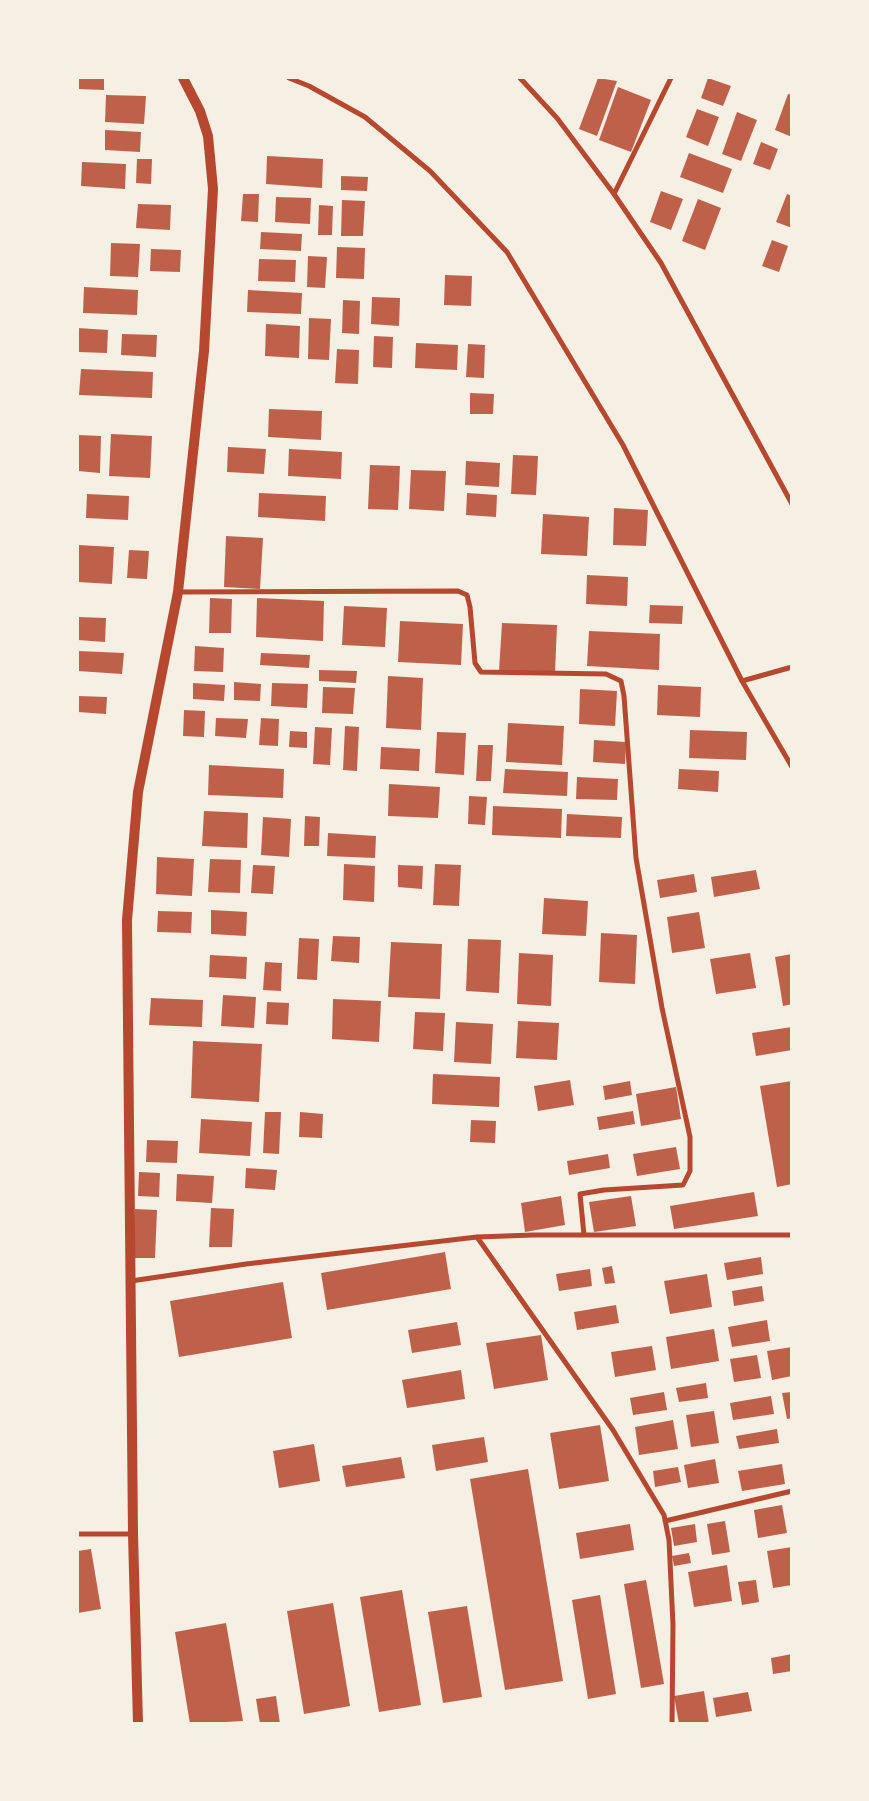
<!DOCTYPE html>
<html>
<head>
<meta charset="utf-8">
<style>
  body { margin:0 }
  #map { position:relative; width:869px; height:1801px; overflow:hidden; background:#f6efe4; font-family:"Open Sans",sans-serif }
  canvas { display:block }
  .frame { position:absolute; inset:0; border:79px solid #f6efe4; pointer-events:none }
</style>
</head>
<body>
<div id="map">
<canvas width="869" height="1801"></canvas>
<div class="frame"></div>
</div>
<script>
const c = document.querySelector('canvas').getContext('2d');
c.lineJoin = 'round';
function fill(path, color) { c.fillStyle = color; c.fill(path, 'evenodd'); }
const toPath = rows => new Path2D(rows.map(r => 'M' + r).join(''));
function stroke(path, color, width, dash) { c.strokeStyle = color; c.lineWidth = width; c.lineCap = dash ? 'butt' : 'round'; c.setLineDash(dash || []); c.stroke(path); }
fill(toPath([
  [78,78,104,78,104,90,78,89],
  [598,78,617,81,597,136,579,129],
  [708,78,731,86,723,106,701,98],
  [618,87,651,100,631,152,599,140],
  [788,94,792,95,792,137,775,130],
  [106,95,146,96,144,124,105,122],
  [697,109,719,117,708,146,686,137],
  [737,112,757,120,741,161,722,154],
  [105,130,141,132,140,152,105,150],
  [761,142,778,149,770,170,753,164],
  [689,153,732,169,723,193,680,177],
  [267,156,323,159,322,188,266,184],
  [137,159,152,159,151,184,136,183],
  [82,162,126,164,125,189,81,186],
  [341,176,368,177,367,191,341,190],
  [661,191,683,199,671,230,650,222],
  [243,194,259,194,258,222,241,221],
  [787,194,792,196,792,228,776,222],
  [276,197,311,198,310,224,275,222],
  [698,199,721,208,705,250,682,241],
  [342,200,365,201,363,236,341,236],
  [138,204,171,205,170,230,136,228],
  [319,205,333,206,332,235,318,235],
  [261,232,302,234,301,251,260,249],
  [772,240,788,246,779,272,762,266],
  [111,243,140,244,138,277,110,276],
  [337,247,365,248,364,279,336,278],
  [151,249,181,250,180,272,150,271],
  [308,256,327,257,325,288,307,287],
  [259,259,296,260,295,282,258,281],
  [445,275,472,276,471,306,444,305],
  [84,287,138,290,137,315,83,313],
  [248,290,302,293,301,314,247,312],
  [372,297,400,298,399,326,371,324],
  [343,300,360,301,359,334,342,333],
  [309,318,331,319,329,360,308,359],
  [266,324,300,326,299,358,265,356],
  [78,328,108,330,107,353,78,352],
  [122,334,157,335,156,357,121,355],
  [374,336,393,337,392,368,373,367],
  [416,343,458,345,457,370,415,368],
  [468,344,485,345,484,378,466,377],
  [337,349,359,350,358,384,335,383],
  [81,369,153,372,152,398,79,395],
  [470,393,494,394,493,414,470,414],
  [269,409,322,411,321,440,268,437],
  [111,434,152,436,150,478,109,476],
  [78,435,101,436,100,473,78,471],
  [228,447,266,449,264,474,227,472],
  [289,449,342,452,341,479,288,476],
  [513,455,538,456,536,495,511,494],
  [466,461,500,463,499,487,465,485],
  [370,465,400,466,398,510,368,509],
  [411,470,446,471,444,511,409,509],
  [259,493,326,496,325,521,258,517],
  [467,493,497,495,496,517,466,515],
  [87,494,129,496,128,520,86,518],
  [614,508,648,510,646,546,613,545],
  [543,514,589,517,587,556,541,554],
  [226,536,263,538,260,589,224,587],
  [78,545,114,547,112,584,78,582],
  [129,550,149,551,147,579,127,578],
  [587,575,628,577,627,606,586,604],
  [210,598,232,599,231,633,209,633],
  [257,598,324,601,323,641,256,637],
  [650,605,683,606,682,624,649,623],
  [344,606,387,608,385,647,342,645],
  [78,617,106,618,105,642,78,640],
  [400,621,463,624,461,665,398,662],
  [502,623,557,625,555,673,499,671],
  [589,631,660,634,659,670,587,666],
  [195,646,224,648,223,672,194,671],
  [78,651,124,653,122,674,78,671],
  [261,653,310,655,309,668,260,665],
  [319,670,357,671,356,683,319,681],
  [388,676,423,678,421,730,386,728],
  [234,682,261,684,260,701,234,700],
  [193,683,225,685,224,701,193,699],
  [272,683,308,684,307,708,271,706],
  [658,685,701,687,700,717,657,715],
  [323,687,355,688,353,714,322,713],
  [580,689,617,691,615,726,579,724],
  [78,696,107,697,106,714,78,712],
  [184,710,205,711,204,737,183,736],
  [216,718,248,719,246,738,215,736],
  [261,718,279,719,278,746,259,745],
  [508,723,564,726,562,765,506,762],
  [345,726,359,727,357,771,343,770],
  [315,727,332,728,330,765,313,764],
  [690,730,747,732,746,760,689,758],
  [290,731,307,732,307,748,289,747],
  [437,732,466,733,464,775,435,773],
  [594,740,626,742,625,764,593,762],
  [478,745,493,745,491,781,476,781],
  [381,747,420,749,419,771,380,769],
  [209,765,284,769,283,798,208,795],
  [505,769,568,772,567,796,503,793],
  [679,769,719,771,718,792,678,789],
  [577,777,618,779,617,800,576,799],
  [389,784,440,787,438,818,388,816],
  [469,796,487,797,485,825,468,824],
  [493,806,562,809,561,838,492,835],
  [204,811,248,813,247,848,202,846],
  [567,814,622,817,621,838,566,836],
  [305,816,320,817,319,846,304,846],
  [263,817,291,819,289,857,261,855],
  [328,833,376,836,375,858,327,856],
  [157,857,194,859,192,896,156,894],
  [210,859,241,860,240,893,208,892],
  [344,864,375,866,374,902,343,900],
  [435,864,461,865,459,906,433,905],
  [253,865,275,866,273,894,251,893],
  [398,865,423,866,422,889,398,887],
  [756,870,760,889,714,897,711,877],
  [694,874,697,892,660,898,657,880],
  [544,898,588,901,586,936,542,934],
  [211,910,247,912,246,936,211,934],
  [158,911,192,912,191,933,157,932],
  [699,912,705,948,672,953,667,917],
  [601,933,637,935,635,984,599,982],
  [333,936,360,937,359,963,331,961],
  [299,938,319,939,317,980,297,979],
  [468,939,501,940,499,993,466,991],
  [391,942,442,944,440,999,388,997],
  [519,953,553,955,551,1006,517,1004],
  [750,953,756,988,716,994,710,959],
  [792,954,792,1004,783,1006,775,957],
  [210,955,247,957,246,979,209,977],
  [265,962,282,963,281,991,263,990],
  [223,995,256,997,254,1028,221,1026],
  [151,998,203,1000,202,1027,149,1025],
  [333,999,381,1001,379,1042,332,1039],
  [267,1002,289,1003,288,1025,266,1024],
  [415,1012,445,1013,443,1051,413,1049],
  [518,1021,559,1023,557,1060,516,1058],
  [456,1022,493,1024,491,1064,454,1062],
  [792,1027,792,1050,756,1056,752,1033],
  [193,1041,262,1044,259,1102,191,1098],
  [433,1074,500,1077,499,1107,432,1104],
  [570,1080,574,1105,538,1111,534,1086],
  [630,1081,632,1095,605,1100,603,1086],
  [792,1081,792,1184,777,1187,760,1086],
  [676,1087,681,1119,641,1126,636,1094],
  [633,1111,635,1124,599,1130,597,1117],
  [265,1112,281,1112,279,1154,263,1153],
  [300,1112,323,1114,322,1138,299,1137],
  [201,1119,252,1122,250,1156,199,1153],
  [471,1120,496,1121,495,1143,470,1142],
  [147,1140,178,1141,177,1163,146,1162],
  [676,1147,680,1169,637,1176,633,1154],
  [608,1154,610,1168,569,1175,567,1161],
  [246,1168,277,1170,275,1190,245,1188],
  [139,1172,160,1173,159,1197,138,1196],
  [177,1174,214,1176,212,1203,176,1201],
  [754,1192,758,1216,674,1229,670,1206],
  [561,1196,565,1225,525,1232,521,1203],
  [631,1196,636,1226,594,1232,589,1202],
  [211,1208,234,1209,232,1247,209,1247],
  [135,1209,157,1210,155,1258,133,1258],
  [445,1252,451,1289,327,1310,321,1273],
  [761,1257,763,1274,727,1280,724,1263],
  [612,1266,615,1283,605,1284,602,1268],
  [590,1269,592,1286,559,1291,556,1274],
  [707,1274,712,1307,670,1314,664,1281],
  [283,1282,292,1338,179,1357,170,1301],
  [762,1286,764,1301,734,1306,732,1291],
  [616,1305,619,1323,577,1330,574,1312],
  [767,1320,770,1341,732,1347,728,1327],
  [457,1322,461,1345,412,1353,408,1330],
  [714,1329,719,1361,671,1369,666,1337],
  [541,1335,548,1380,494,1389,486,1343],
  [652,1346,656,1370,615,1377,611,1352],
  [792,1347,792,1376,772,1380,767,1351],
  [757,1355,761,1378,734,1382,730,1359],
  [461,1370,465,1399,407,1408,402,1380],
  [706,1383,708,1398,679,1402,676,1388],
  [664,1392,667,1410,633,1415,630,1398],
  [792,1392,792,1418,787,1419,782,1393],
  [771,1396,774,1414,733,1420,730,1403],
  [714,1411,719,1443,691,1447,686,1415],
  [673,1420,678,1449,639,1455,635,1427],
  [600,1425,609,1481,559,1489,550,1433],
  [777,1429,779,1443,739,1449,736,1436],
  [484,1437,488,1462,436,1471,432,1445],
  [314,1444,320,1481,279,1488,273,1451],
  [401,1457,405,1478,346,1487,342,1466],
  [715,1459,719,1483,688,1488,684,1465],
  [782,1464,785,1484,742,1491,738,1471],
  [678,1467,681,1482,655,1487,653,1471],
  [528,1469,563,1681,505,1690,470,1479],
  [782,1505,787,1533,758,1538,754,1510],
  [725,1521,730,1552,712,1555,707,1524],
  [630,1524,634,1550,580,1559,576,1533],
  [695,1524,697,1542,674,1546,671,1528],
  [792,1547,792,1585,773,1588,767,1551],
  [91,1549,101,1609,78,1613,78,1551],
  [689,1553,691,1563,674,1566,672,1556],
  [727,1565,732,1601,694,1607,688,1572],
  [646,1580,664,1684,641,1688,624,1584],
  [756,1580,759,1602,742,1605,738,1582],
  [402,1590,421,1705,379,1712,360,1597],
  [600,1595,616,1694,588,1699,572,1600],
  [333,1603,350,1706,304,1714,287,1611],
  [467,1606,482,1697,443,1703,428,1612],
  [226,1623,243,1721,190,1724,175,1632],
  [792,1654,792,1671,773,1674,771,1658],
  [704,1691,709,1724,679,1724,674,1696],
  [748,1692,752,1711,716,1717,713,1698],
  [276,1696,280,1724,260,1724,256,1699]
]), '#bf614a');
stroke(toPath([
  [289,78,309,86,365,117,430,171,507,252,623,445,742,681,792,767],
  [520,78,557,118,614,194,661,263,792,504],
  [614,194,671,78],
  [178,592,458,591,467,595,470,607,475,663,481,672,606,674,621,681,624,696,636,858,662,1008,690,1137,690,1171,683,1185,604,1190,580,1194,584,1235],
  [742,681,792,667],
  [477,1237,613,1430,664,1515,669,1540,673,1625,672,1724],
  [131,1281,246,1264,477,1237,533,1235,792,1235],
  [665,1521,792,1491],
  [78,1534,133,1534]
]), '#b5482f', 5);
stroke(toPath([
  [138,1724,133,1534,127,920,138,792,178,592,204,351,213,189,208,136,200,111,183,78]
]), '#b5482f', 10);
</script>
</body>
</html>
